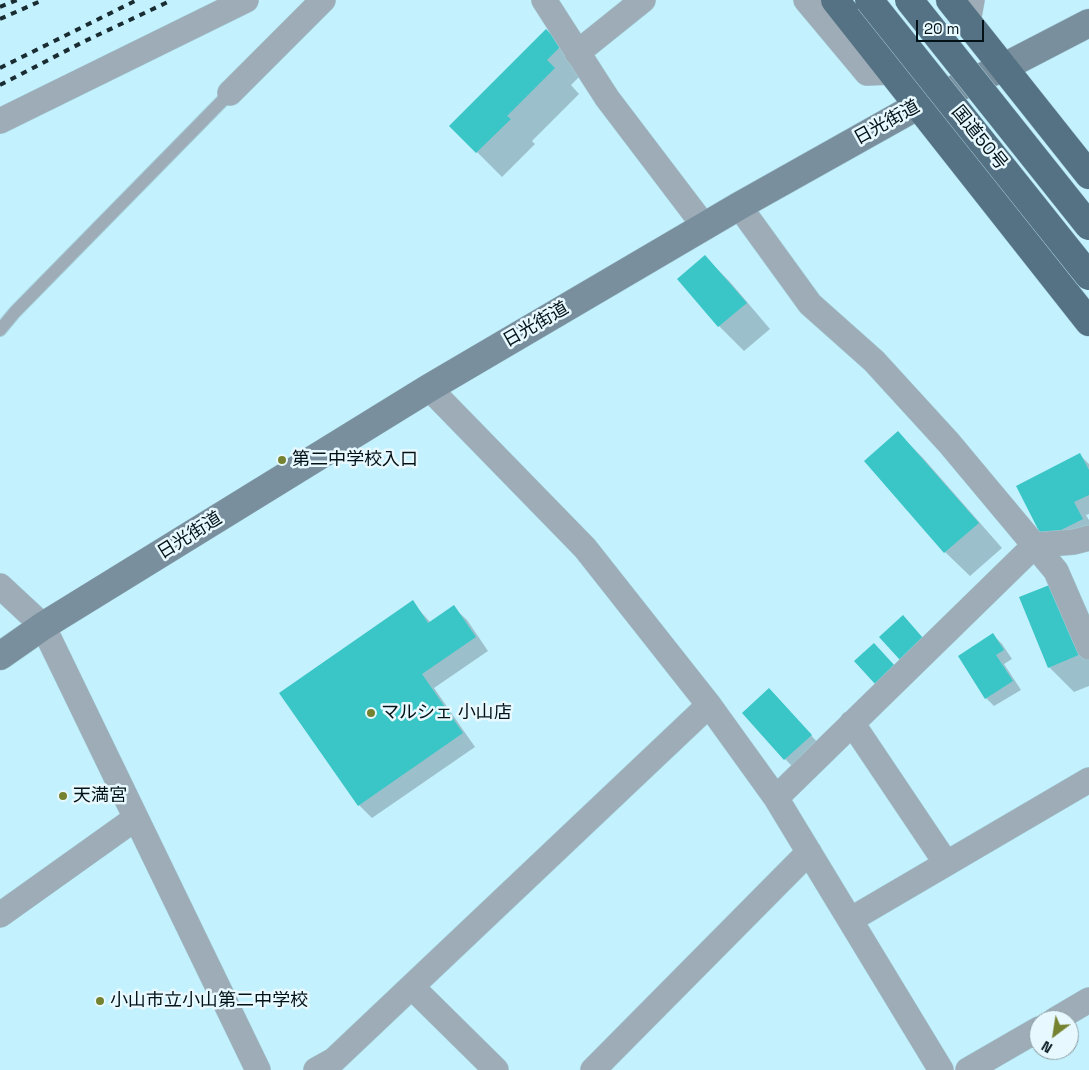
<!DOCTYPE html>
<html>
<head>
<meta charset="utf-8">
<style>
  body { margin:0 }
  #map { position:relative; width:1089px; height:1070px; overflow:hidden; background:#c3f1fe; font-family:"Space Grotesk",sans-serif }
  canvas { display:block }
  .north { position:absolute; left:1029px; top:1010px; width:50px; height:50px; box-sizing:border-box; background:#e7f9fe; border:1px solid #8b9ca1; border-radius:50%; rotate:211deg; font-size:14px; font-weight:700; line-height:20px; text-align:center; color:#021116 }
  .north::after { content:''; display:block; margin:auto; width:18px; height:22px; background:#75822f; clip-path:polygon(50% 0,100% 100%,50% 72%,0 100%) }
  .scale { position:absolute; left:916px; top:20px; width:68px; height:22px; box-sizing:border-box; border:2px solid #021116; border-top:0; padding-left:6px; font-size:15px; line-height:18px; white-space:nowrap; color:#021116; -webkit-text-stroke:4px #e7f9fe; paint-order:stroke }
</style>
</head>
<body>
<div id="map">
<canvas width="1089" height="1070"></canvas>
<div class="north">N</div>
<div class="scale">20 m</div>
</div>
<script>
const c = document.querySelector('canvas').getContext('2d');
c.lineJoin = 'round';
function fill(path, color) { c.fillStyle = color; c.fill(path, 'evenodd'); }
const toPath = rows => new Path2D(rows.map(r => 'M' + r).join(''));
function stroke(path, color, width, dash) { c.strokeStyle = color; c.lineWidth = width; c.lineCap = dash ? 'butt' : 'round'; c.setLineDash(dash || []); c.stroke(path); }
function write(font, color, halo, rows, align = 'center') {
  c.font = font + ' "Space Grotesk","Noto Sans JP",sans-serif'; c.lineWidth = 5; c.setLineDash([]); c.textBaseline = 'middle'; c.strokeStyle = halo; c.fillStyle = color; for (const [text, x, y, turn = 0] of rows) {
    c.save(); c.translate(x, y); c.rotate((+turn || 0) * Math.PI / 180); c.textAlign = isNaN(turn) ? turn : align; if (halo) c.strokeText(text, 0, 0); c.fillText(text, 0, 0); c.restore();
  }
}
fill(toPath([
  [546,31,586,70,571,85,579,94,532,141,535,144,502,177,451,126],
  [705,257,730,282,770,329,744,351,719,326,679,279],
  [898,433,923,458,1002,548,970,576,945,552],
  [1080,455,1089,464,1089,514,1086,515,1089,520,1089,535,1044,538],
  [412,602,431,623,453,607,467,620,488,651,434,688,475,747,372,818,359,805],
  [993,635,1002,644,1012,659,1004,664,1021,690,994,706,986,698],
  [1089,641,1089,686,1074,692,1049,667],
  [778,699,819,744,793,767,785,759]
]), '#0003');
fill(toPath([
  [546,29,562,45,547,60,555,68,507,116,511,119,476,153,449,126],
  [705,255,747,303,718,327,677,279],
  [898,431,979,523,944,553,864,461],
  [1080,453,1089,470,1089,495,1074,502,1083,519,1043,539,1016,486],
  [1052,584,1081,654,1048,668,1019,597],
  [413,600,428,623,454,605,476,637,422,674,463,733,358,806,279,693],
  [903,615,923,638,900,660,879,637],
  [993,633,1004,650,996,655,1013,681,985,699,958,656],
  [874,643,896,667,876,685,854,661],
  [769,688,812,735,784,760,742,713]
]), '#3ac5c7');
const service = toPath([
  [0,330,15,312,230,93]
]);
const minor = toPath([
  [544,0,607,98,705,227],
  [806,0,867,73,893,72],
  [968,22,972,0],
  [577,53,643,0],
  [230,93,323,0],
  [0,121,246,0],
  [739,206,810,304,874,361,949,443,1056,571,1089,647],
  [429,388,585,548,709,705,776,798,941,1070],
  [0,586,43,626,258,1070],
  [852,723,946,863],
  [776,798,1035,545,1074,542,1089,538],
  [0,915,136,818],
  [850,920,1089,780],
  [412,987,496,1070],
  [1055,1020,1089,1000],
  [316,1070,334,1060,709,705],
  [593,1070,809,852],
  [968,1070,1039,1029]
]);
const secondary = toPath([
  [0,656,43,626,429,388,739,206,919,105,1004,67,1089,23]
]);
const trunk = toPath([
  [835,0,1089,322],
  [950,0,1089,175]
]);
stroke(service, '#a4cdd9', 14);
stroke(minor, '#a4cdd9', 26);
stroke(secondary, '#a4cdd9', 29);
stroke(trunk, '#a4cdd9', 29);
stroke(service, '#9dacb6', 12);
stroke(minor, '#9dacb6', 25);
stroke(secondary, '#798f9e', 28);
stroke(trunk, '#547284', 28);
stroke(toPath([
  [0,7,17,0],
  [0,19,43,0],
  [0,68,137,0],
  [0,85,83,42,172,0]
]), '#192c32', 4, [6, 6]);
const trunkBridge = toPath([
  [869,0,1089,276],
  [909,0,1089,226]
]);
stroke(trunkBridge, '#a4cdd9', 29, []);
stroke(trunkBridge, '#547284', 28);
for (const [x, y, r, color] of [
  [282,460,5,"#75822f"],
  [371,713,5,"#75822f"],
  [63,796,5,"#75822f"],
  [100,1001,5,"#75822f"]
]) { const dot = new Path2D(); dot.arc(x, y, r, 0, 2 * Math.PI); c.fillStyle = color; c.fill(dot); stroke(dot, '#e7f9fe', 2); }
write('18px', '#021116', '#e7f9fe', [
  ["日光街道",887,123,-29],
  ["国道50号",979,138,51],
  ["日光街道",536,325,-30],
  ["日光街道",190,536,-32]
]);
write('18px', '#021116', '#e7f9fe', [
  ["第二中学校入口",292,460],
  ["マルシェ 小山店",381,713],
  ["天満宮",73,796],
  ["小山市立小山第二中学校",110,1001]
], 'left');
</script>
</body>
</html>
